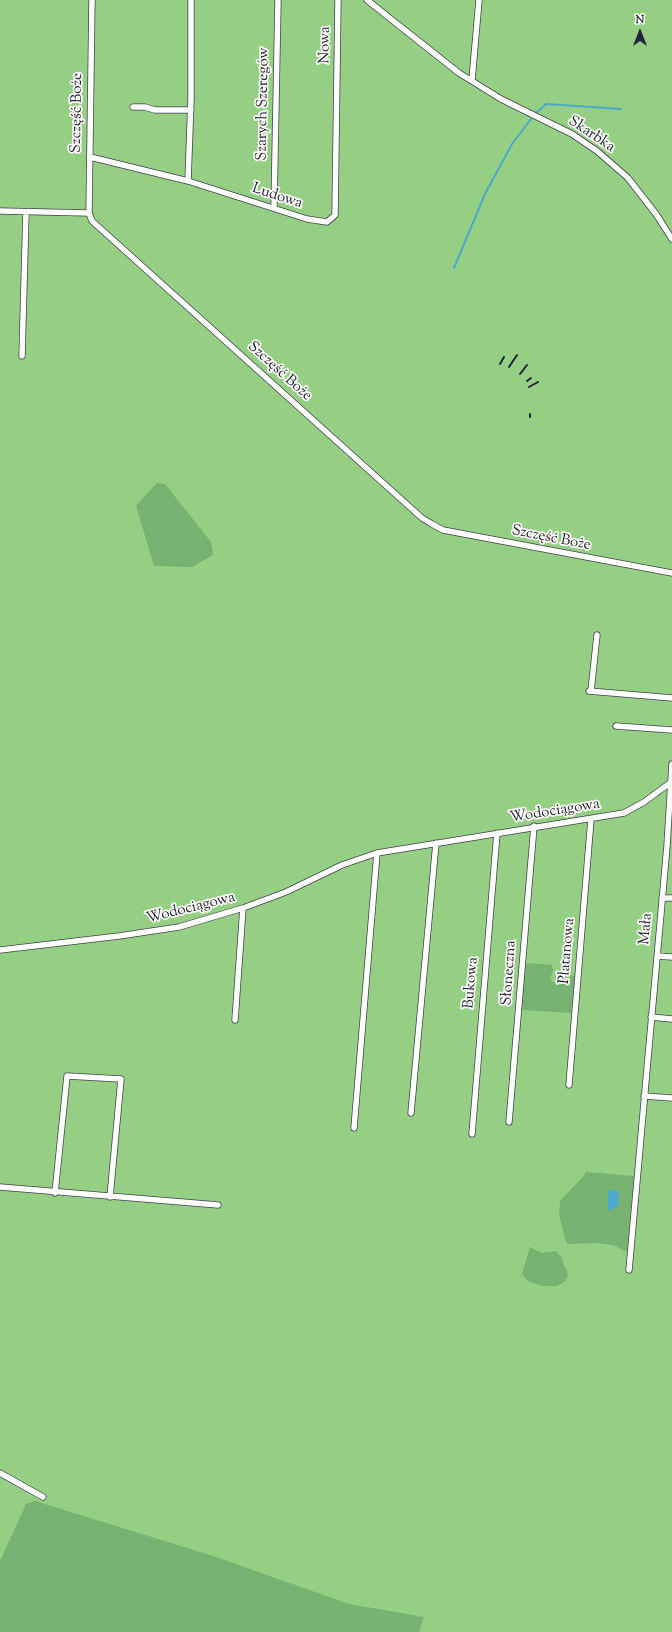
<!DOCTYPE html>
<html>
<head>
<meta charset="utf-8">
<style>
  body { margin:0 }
  #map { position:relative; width:672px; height:1632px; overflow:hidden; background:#eee0bf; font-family:"Sorts Mill Goudy",serif }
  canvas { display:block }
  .north { position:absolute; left:620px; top:12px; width:40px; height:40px; -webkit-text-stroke:3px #fdfcf7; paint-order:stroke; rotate:0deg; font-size:11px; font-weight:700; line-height:16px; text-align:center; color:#22223b }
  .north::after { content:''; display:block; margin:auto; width:14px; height:18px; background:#22223b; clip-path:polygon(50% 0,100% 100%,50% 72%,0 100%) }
</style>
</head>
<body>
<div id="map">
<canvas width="672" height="1632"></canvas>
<div class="north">N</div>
</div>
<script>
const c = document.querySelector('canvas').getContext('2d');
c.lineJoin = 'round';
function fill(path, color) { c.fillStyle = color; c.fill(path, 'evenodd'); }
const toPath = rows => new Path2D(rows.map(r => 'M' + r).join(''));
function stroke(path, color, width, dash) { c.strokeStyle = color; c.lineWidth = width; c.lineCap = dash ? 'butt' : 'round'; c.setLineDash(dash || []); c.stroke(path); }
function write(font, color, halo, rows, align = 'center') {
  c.font = font + ' "Sorts Mill Goudy",serif'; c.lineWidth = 3.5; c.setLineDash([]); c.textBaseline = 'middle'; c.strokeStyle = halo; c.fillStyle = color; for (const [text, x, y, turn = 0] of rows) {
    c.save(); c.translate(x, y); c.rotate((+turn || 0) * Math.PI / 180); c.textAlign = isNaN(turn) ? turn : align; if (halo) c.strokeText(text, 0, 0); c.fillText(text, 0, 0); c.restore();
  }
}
fill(toPath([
  [0,0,672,0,672,1632,0,1632]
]), '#94cf83');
fill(toPath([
  [157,483,165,484,211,542,213,555,192,567,154,566,136,506],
  [525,963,552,965,553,971,550,978,552,982,562,983,566,981,567,975,575,976,571,1013,522,1010],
  [586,1172,634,1176,627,1252,613,1245,597,1243,568,1244,566,1242,559,1215,560,1201,583,1177],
  [530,1247,542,1253,556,1251,562,1258,563,1263,567,1271,568,1277,564,1282,557,1286,542,1286,528,1281,522,1274],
  [35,1501,213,1556,349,1604,424,1617,419,1632,0,1632,0,1561,26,1504]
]), '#77b271');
fill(toPath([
  [613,1189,618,1192,619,1196,618,1206,608,1211,608,1191]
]), '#4ca9cb');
stroke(toPath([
  [536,113,546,104,621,109],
  [454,268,485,194,512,144,531,119]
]), '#4ca9cb', 2);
const minor = toPath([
  [92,0,89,213,92,221,422,518,432,524,443,530,672,573],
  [367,0,459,73,501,99,572,134,597,151,628,178,656,214,672,239],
  [472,80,479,0],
  [133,107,145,107,155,110,191,110],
  [90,157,188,181,307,219,327,222,335,215,338,0],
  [188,181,191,99,191,0],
  [274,208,278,0],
  [0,211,89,213],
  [22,356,26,212],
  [589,691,672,698],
  [591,691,597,635],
  [616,726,672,730],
  [662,898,672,898],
  [0,950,119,936,179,927,243,908,286,892,342,865,377,853,624,813,644,802,670,783],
  [657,956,672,957],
  [651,1017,672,1019],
  [235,1020,243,908],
  [569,1085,591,819],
  [644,1096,672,1098],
  [411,1113,436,843],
  [509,1122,534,826],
  [354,1128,377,853],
  [472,1134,497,833],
  [0,1187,218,1205],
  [55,1193,67,1076,121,1079,110,1197],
  [629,1270,667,846,672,764],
  [0,1473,43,1497]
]);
stroke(minor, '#413e4f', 7);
stroke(minor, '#fff', 5.5);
stroke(toPath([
  [500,364,504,357],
  [509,367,517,355],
  [520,374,527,365],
  [527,381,531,378],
  [529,387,538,382],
  [530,417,530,414]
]), '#22223b', 2);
write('15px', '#22223b', '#fdfcf7', [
  ["Nowa",326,45,-89],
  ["Szarych Szeregów",264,104,-89],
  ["Szczęść Boże",78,113,-89],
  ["Skarbka",591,135,34],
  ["Ludowa",277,197,18],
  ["Szczęść Boże",279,372,42],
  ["Szczęść Boże",551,539,11],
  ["Wodociągowa",555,812,-9],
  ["Wodociągowa",191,909,-14],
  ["Mała",647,929,-85],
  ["Platanowa",568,951,-85],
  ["Słoneczna",510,973,-86],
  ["Bukowa",472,983,-85]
]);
</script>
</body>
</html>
